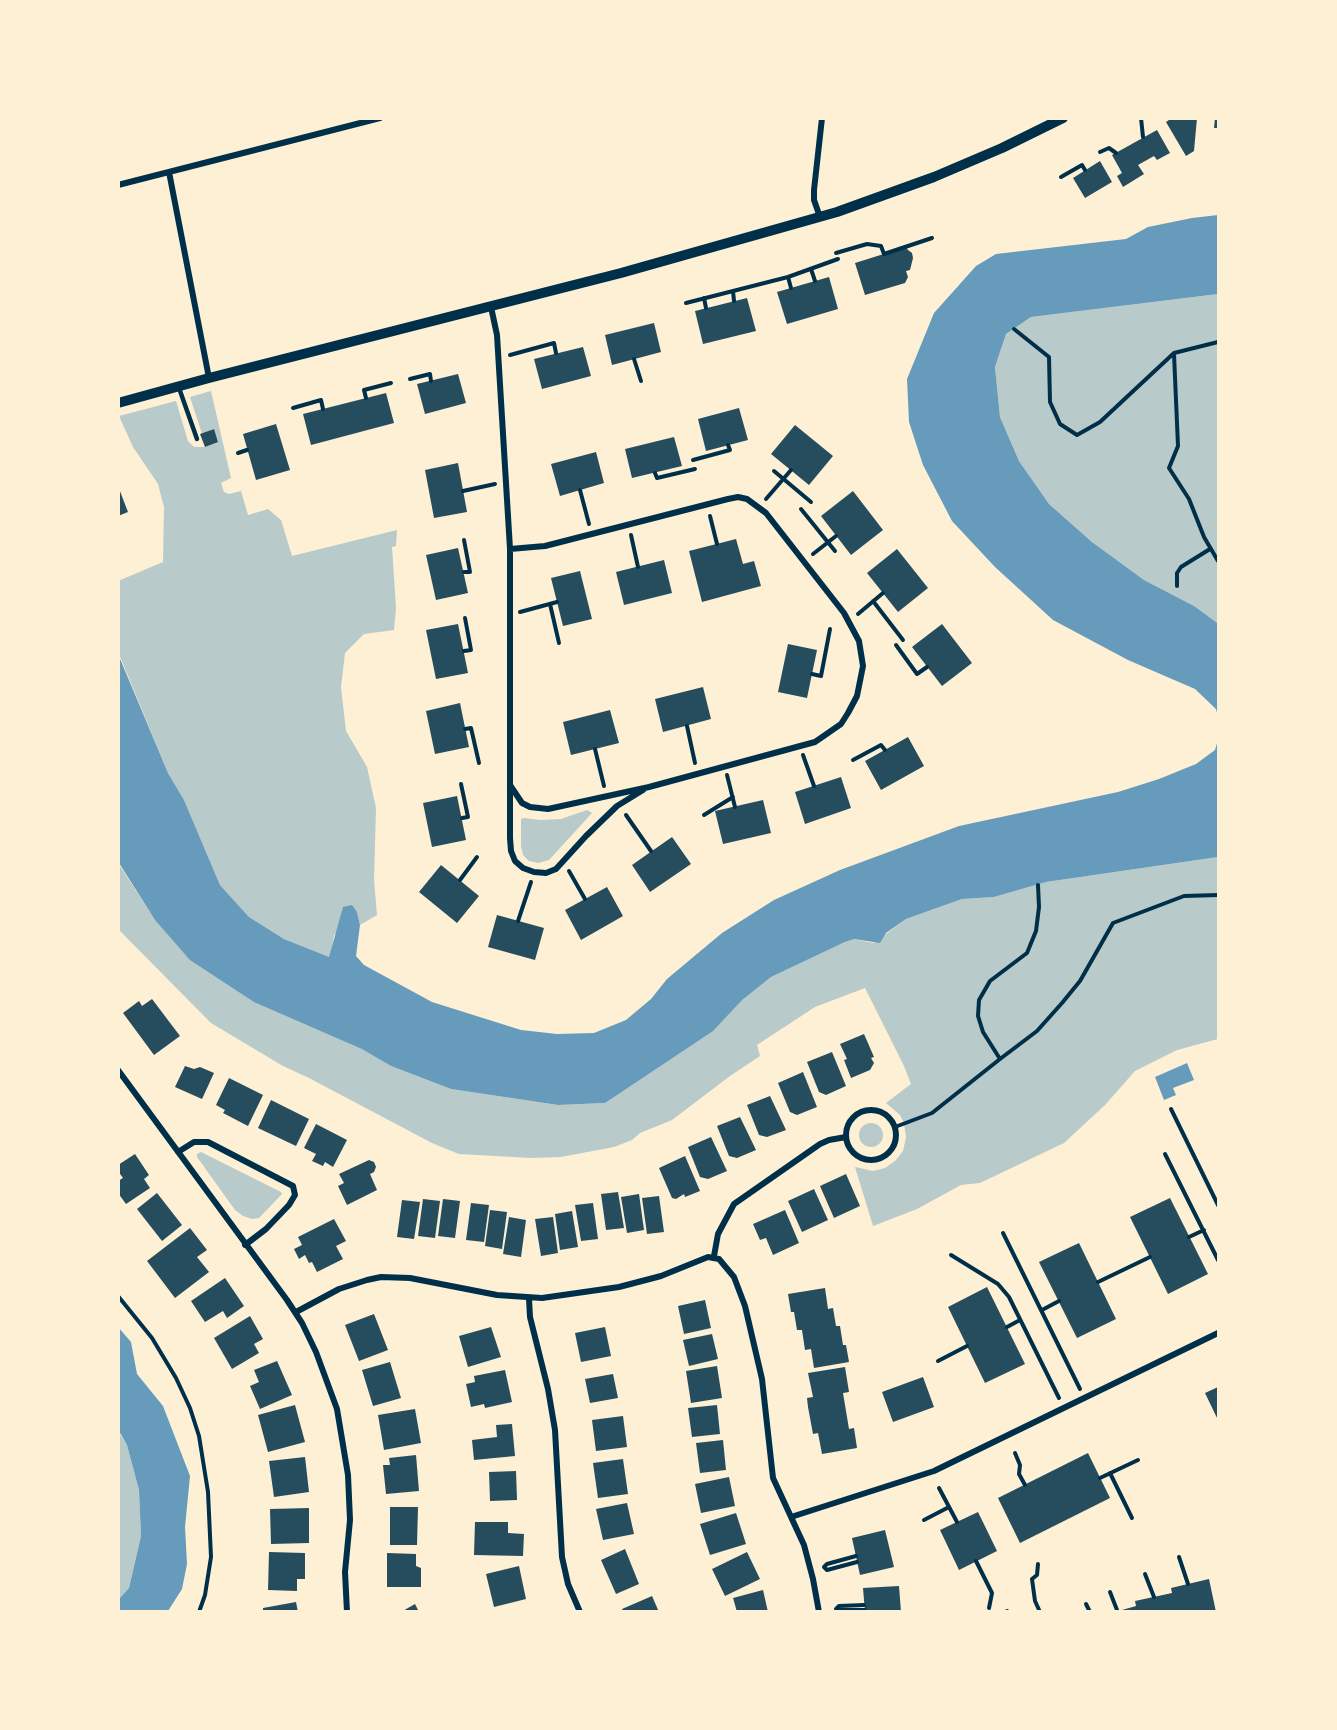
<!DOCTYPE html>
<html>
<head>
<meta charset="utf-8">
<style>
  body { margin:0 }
  #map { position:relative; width:1337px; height:1730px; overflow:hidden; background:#fdf0d5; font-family:Arial,sans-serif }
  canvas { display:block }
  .frame { position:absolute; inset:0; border:120px solid #fdf0d5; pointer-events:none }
</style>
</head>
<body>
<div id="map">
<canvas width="1337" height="1730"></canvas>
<div class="frame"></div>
</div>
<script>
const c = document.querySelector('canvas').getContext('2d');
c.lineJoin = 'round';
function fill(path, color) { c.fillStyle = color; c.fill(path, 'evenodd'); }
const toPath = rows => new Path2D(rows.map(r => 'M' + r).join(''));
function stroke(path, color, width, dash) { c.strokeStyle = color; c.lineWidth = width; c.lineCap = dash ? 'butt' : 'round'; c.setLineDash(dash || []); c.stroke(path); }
fill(toPath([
  [1218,294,1218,631,1194,606,1144,580,1092,542,1049,504,1019,461,1000,417,995,367,1006,334,1031,317],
  [211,391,231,478,221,483,224,492,229,494,241,491,248,515,268,509,281,520,292,556,397,530,396,546,392,547,396,608,394,630,364,634,345,653,341,687,346,731,367,767,376,808,374,880,377,915,360,925,357,912,334,935,330,958,284,939,249,917,220,885,184,800,168,773,119,654,118,581,163,562,164,507,158,484,133,447,119,416,176,401,188,441,194,447,205,447,218,441,213,429,202,434,190,397],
  [587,810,592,813,549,860,538,863,529,861,523,855,521,846,521,819,524,818,540,820,561,819],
  [1218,857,1218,1039,1177,1050,1135,1071,1105,1105,1064,1143,980,1183,961,1185,917,1209,873,1226,855,1167,873,1171,885,1168,896,1160,903,1151,906,1137,904,1123,900,1115,886,1103,911,1084,904,1066,865,988,815,1007,757,1045,760,1056,730,1076,672,1120,640,1133,632,1140,614,1147,561,1157,531,1158,459,1154,432,1143,309,1078,283,1066,211,1023,119,930,118,863,155,920,391,1066,451,1089,558,1105,605,1103,771,977,845,942,853,939,874,943,906,919,962,899,994,897,1046,882],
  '859 1135a12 12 0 1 1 24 0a12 12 0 1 1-24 0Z',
  [201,1152,281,1192,282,1194,259,1218,252,1219,243,1216,235,1210,197,1157,197,1154],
  [118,1431,127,1445,139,1490,141,1536,129,1588,119,1599]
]), '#b9caca');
fill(toPath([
  [1218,215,1218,294,1031,317,1006,334,995,367,1000,417,1019,461,1049,504,1092,542,1144,580,1194,606,1217,623,1218,717,1216,709,1195,689,1128,660,1053,620,995,567,952,521,923,465,909,422,907,379,934,313,976,266,996,254,1126,239,1148,227,1192,218],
  [118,654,168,773,184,800,220,885,249,917,284,939,329,957,343,907,352,905,357,912,360,925,356,956,364,965,432,1002,521,1030,557,1034,594,1033,626,1020,651,999,667,979,722,933,774,900,840,870,959,826,1118,792,1159,779,1196,764,1215,750,1218,740,1218,857,1046,882,994,897,962,899,906,919,886,933,880,943,854,939,845,942,771,977,742,1000,713,1031,605,1103,558,1105,451,1089,391,1066,362,1049,254,1002,190,960,155,920,119,863],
  [1187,1063,1194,1080,1173,1088,1176,1095,1164,1100,1155,1077],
  [119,1328,131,1342,137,1374,163,1406,190,1476,185,1527,187,1564,182,1589,168,1611,119,1611,119,1599,129,1588,141,1536,139,1490,127,1445,119,1431]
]), '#669bbc');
fill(toPath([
  [1172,118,1197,118,1194,151,1186,156,1166,122],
  [1215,118,1218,118,1218,128,1214,128],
  [1157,130,1170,153,1157,160,1154,156,1138,165,1144,174,1123,187,1117,176,1122,173,1112,155],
  [1100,161,1112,182,1085,198,1073,178],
  [906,247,908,250,912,253,913,258,910,270,906,271,908,277,905,283,865,295,855,263],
  [829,277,838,309,787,324,777,292],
  [747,298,756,331,703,344,695,311],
  [654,323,661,352,612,365,605,335],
  [583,347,591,376,542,389,534,359],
  [458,374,466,403,425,414,417,384],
  [386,393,394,423,311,445,303,414],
  [739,408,748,440,706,451,698,419],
  [276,424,290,470,256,480,243,434],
  [795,425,833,456,809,485,771,454],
  [214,429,218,442,205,447,200,434],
  [674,437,682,466,632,478,625,449],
  [596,452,604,483,560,496,551,464],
  [458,463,467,512,434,518,425,470],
  [118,486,128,512,118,516],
  [853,491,883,530,851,555,821,516],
  [736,539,743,564,754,561,761,586,702,602,689,551],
  [458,548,468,593,436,600,426,555],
  [897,549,928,588,898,612,867,573],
  [664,560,672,593,624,605,616,572],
  [580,571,592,619,563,626,551,578],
  [458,624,468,673,436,679,426,630],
  [942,624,972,663,942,686,912,647],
  [788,644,817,650,807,698,778,692],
  [703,687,711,719,663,732,655,699],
  [460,703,469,747,435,754,426,711],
  [610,710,619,743,571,755,563,722],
  [908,737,924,766,881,790,865,761],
  [841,777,851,808,805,824,795,792],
  [457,796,466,840,432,847,423,803],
  [763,800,771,833,723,844,715,811],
  [672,837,691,864,650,892,632,865],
  [441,865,479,896,457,923,419,892],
  [607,887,623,916,581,940,565,910],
  [497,915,544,928,535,960,488,947],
  [152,999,180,1036,154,1055,123,1013,139,1001,142,1006],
  [864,1034,874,1057,871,1058,874,1063,870,1070,851,1078,844,1060,847,1059,840,1044],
  [832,1052,846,1086,826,1095,819,1092,807,1062],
  [185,1066,194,1069,200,1067,214,1073,202,1099,175,1087],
  [803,1072,817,1107,797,1115,790,1112,778,1083],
  [229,1078,263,1095,248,1126,223,1113,225,1110,216,1105],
  [770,1096,786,1130,767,1137,759,1135,747,1105],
  [271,1100,309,1119,296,1146,258,1128],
  [740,1117,756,1150,737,1158,729,1156,717,1126],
  [316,1124,347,1140,333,1167,325,1162,323,1166,312,1161,316,1154,304,1148],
  [711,1137,727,1171,708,1179,700,1177,688,1147],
  [135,1154,149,1175,144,1179,150,1188,126,1204,118,1193,118,1181,123,1178,118,1171,118,1165],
  [685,1156,700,1191,685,1197,684,1194,676,1199,672,1198,659,1168],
  [369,1160,374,1162,376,1167,374,1172,370,1174,377,1190,347,1205,338,1186,344,1183,339,1174],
  [846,1174,860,1206,834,1218,820,1186],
  [814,1189,828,1220,802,1232,788,1201],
  [618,1192,624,1228,606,1230,601,1194],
  [157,1193,182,1225,162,1241,137,1209],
  [639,1194,644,1230,627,1233,621,1197],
  [659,1196,664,1232,647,1234,642,1198],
  [1170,1198,1208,1274,1168,1294,1130,1217],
  [423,1199,440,1201,435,1238,418,1236],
  [443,1199,460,1201,455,1238,438,1236],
  [402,1200,420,1202,414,1239,397,1237],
  [471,1203,489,1205,484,1242,466,1240],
  [593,1203,598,1239,581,1241,575,1205],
  [490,1210,507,1212,502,1249,485,1246],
  [785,1210,799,1243,773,1255,766,1238,760,1240,753,1224],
  [572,1211,578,1247,560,1250,555,1214],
  [509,1217,526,1220,521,1257,503,1254],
  [553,1217,558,1253,541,1256,535,1219],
  [334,1219,346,1241,336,1246,343,1259,317,1272,312,1262,309,1263,305,1255,299,1259,294,1249,302,1245,298,1237],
  [190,1228,207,1250,197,1257,209,1272,175,1298,147,1261],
  [1079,1243,1116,1319,1077,1338,1039,1262],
  [225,1278,244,1306,227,1318,223,1311,205,1322,191,1301],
  [987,1287,1025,1364,985,1383,948,1307],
  [825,1288,828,1309,833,1308,836,1326,840,1326,843,1345,846,1345,849,1362,814,1368,811,1349,805,1350,802,1330,797,1330,794,1312,791,1312,788,1294],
  [705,1300,711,1328,684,1334,678,1306],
  [374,1314,388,1350,359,1361,345,1325],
  [250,1316,263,1339,254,1344,259,1353,232,1369,214,1338],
  [491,1327,501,1357,468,1367,459,1336],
  [605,1327,611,1356,581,1362,575,1333],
  [712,1334,718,1359,689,1366,683,1340],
  [277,1361,292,1395,260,1409,250,1386,259,1382,254,1370],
  [390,1362,401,1398,373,1406,362,1370],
  [717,1366,722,1398,691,1403,686,1371],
  [845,1367,849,1392,843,1393,849,1429,854,1428,857,1448,822,1454,818,1433,813,1434,808,1407,807,1398,813,1397,808,1373],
  [505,1370,512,1402,485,1408,484,1404,471,1407,466,1384,475,1382,474,1376],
  [613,1374,618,1398,590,1403,585,1379],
  [923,1377,934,1407,893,1422,882,1392],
  [1218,1387,1218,1420,1205,1393],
  [295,1405,305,1442,268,1452,258,1415],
  [717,1405,720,1434,692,1437,688,1408],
  [415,1409,421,1443,384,1450,378,1415],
  [623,1416,627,1447,596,1451,592,1420],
  [512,1424,515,1456,474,1460,472,1440,497,1437,496,1425],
  [723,1440,726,1470,700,1473,696,1443],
  [1088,1453,1110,1498,1020,1543,998,1498],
  [416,1455,419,1491,386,1494,383,1465,390,1465,389,1458],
  [305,1457,309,1492,274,1497,269,1461],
  [623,1459,628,1494,598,1498,593,1463],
  [516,1471,517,1500,490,1501,489,1472],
  [729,1477,735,1506,701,1513,695,1484],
  [627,1503,634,1534,603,1540,596,1509],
  [390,1507,418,1507,417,1545,390,1545],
  [309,1508,309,1543,271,1544,270,1509],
  [978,1512,997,1551,959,1570,940,1530],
  [736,1513,746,1544,710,1555,700,1524],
  [475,1522,508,1522,508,1533,524,1534,523,1556,474,1555],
  [885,1530,894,1567,860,1575,852,1538],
  [625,1549,639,1584,616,1594,601,1560],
  [269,1552,305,1553,305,1579,297,1579,297,1591,268,1590],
  [747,1552,760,1579,725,1596,712,1569],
  [387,1553,416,1554,416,1566,421,1568,421,1587,387,1587],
  [519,1566,526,1599,494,1607,486,1574],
  [1209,1579,1216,1612,1115,1612,1136,1606,1135,1601,1172,1593,1171,1588],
  [899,1586,901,1612,865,1612,863,1588],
  [763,1590,768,1612,737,1612,733,1598],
  [652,1596,659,1612,623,1612,622,1609],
  [296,1602,298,1612,263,1612,263,1608],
  [415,1604,419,1612,401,1612]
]), '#264d5e');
stroke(toPath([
  [1141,118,1143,137],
  [1100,152,1109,148,1116,153],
  [1061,177,1082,165,1085,170],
  [836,253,867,244,881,246,884,254,932,238],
  [811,269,815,281],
  [788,277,791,288],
  [733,291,734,301],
  [704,298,706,308],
  [686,303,788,277,838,259],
  [1014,329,1049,357,1050,402,1060,424,1077,435,1100,422,1174,353,1218,342],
  [1174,354,1178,446,1169,468,1189,499,1204,537,1218,561],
  [510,355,554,343,556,353],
  [634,359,641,381],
  [410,379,430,374,431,381],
  [366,398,364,390,391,383],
  [293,408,321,400,323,409],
  [238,453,247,450],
  [693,460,730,450,728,445],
  [774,471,811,502],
  [655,473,657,478,695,469],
  [580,490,589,524],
  [463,491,495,484],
  [766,499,791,470],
  [801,509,835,551],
  [710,516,717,544],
  [631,535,638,567],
  [813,554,836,536],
  [464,572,470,572,464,540],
  [1177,586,1177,573,1181,567,1210,549],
  [873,601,903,640],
  [550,604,559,643],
  [520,612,557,602],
  [858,614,883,593],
  [896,645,917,674,927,667],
  [464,651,471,650,465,618],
  [812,674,821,676,830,629],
  [687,726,695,763],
  [465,729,471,728,479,763],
  [595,749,604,786],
  [803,755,814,786],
  [853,760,881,745,885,750],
  [727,775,735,807],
  [461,784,468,817,462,818],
  [626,815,651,851],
  [704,815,733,797],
  [569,871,585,899],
  [460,880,477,857],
  [518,921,531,882],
  [1000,1059,1037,1031,1062,1003,1080,981,1113,923,1184,896,1218,895],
  [1171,1109,1218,1205],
  [895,1127,932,1113,1000,1059,983,1032,978,1016,979,1000,990,981,1027,953,1036,931,1039,907,1038,885],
  [1165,1154,1218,1260],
  [1003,1233,1080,1389],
  [1189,1237,1204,1230],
  [951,1255,998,1284,1009,1297,1059,1398],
  [1098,1282,1150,1257],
  [118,1296,152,1338,176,1378,190,1408,199,1436,208,1492,211,1557,205,1595,199,1612],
  [1042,1310,1059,1301],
  [1007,1327,1020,1320],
  [938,1361,967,1346],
  [1015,1453,1020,1465,1019,1474,1025,1485],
  [1110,1473,1132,1518],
  [1100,1478,1138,1460],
  [939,1488,957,1522],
  [924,1520,949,1507],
  [856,1556,827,1564,824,1567,827,1570,857,1562],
  [1179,1557,1188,1584],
  [976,1561,992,1593,989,1608],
  [1038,1564,1037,1575,1032,1579,1035,1601,1040,1612],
  [1145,1574,1154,1597],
  [1110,1592,1117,1610],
  [1086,1604,1090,1612],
  [864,1605,839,1606,836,1609,838,1610,865,1610],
  [1007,1611,1008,1612]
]), '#003049', 4);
stroke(toPath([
  [179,388,197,439]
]), '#003049', 4.5);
stroke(toPath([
  [169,172,209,378],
  [118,185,380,118],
  [820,217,814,200,814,190,822,118],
  [491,307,497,335,510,549,510,838,511,851,515,861,523,868,534,872,546,873,556,869,586,836,617,806,643,790],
  [510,785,522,803,530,807,548,809,649,787,815,742,841,724,848,713,857,696,863,666,859,641,844,613,766,513,747,499,738,497,728,499,545,546,510,549],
  [118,1070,287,1300,302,1323,316,1352,337,1409,348,1475,350,1520,345,1572,347,1612],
  '846 1135a25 25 0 1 1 50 0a25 25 0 1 1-50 0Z',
  [178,1152,194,1142,208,1142,293,1186,295,1195,289,1205,266,1229,245,1245],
  [714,1256,718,1234,734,1204,820,1144,829,1140,846,1137],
  [529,1299,530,1317,548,1389,555,1430,562,1557,568,1584,580,1612],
  [296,1312,339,1289,367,1280,381,1277,410,1278,497,1295,542,1298,619,1287,661,1276,708,1257,719,1259,734,1277,745,1306,762,1379,773,1478,804,1545,813,1579,819,1612],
  [791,1517,934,1471,1218,1333]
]), '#003049', 6);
stroke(toPath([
  [118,403,209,378,621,273,837,212,934,177,1002,148,1063,118]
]), '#003049', 10);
</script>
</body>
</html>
